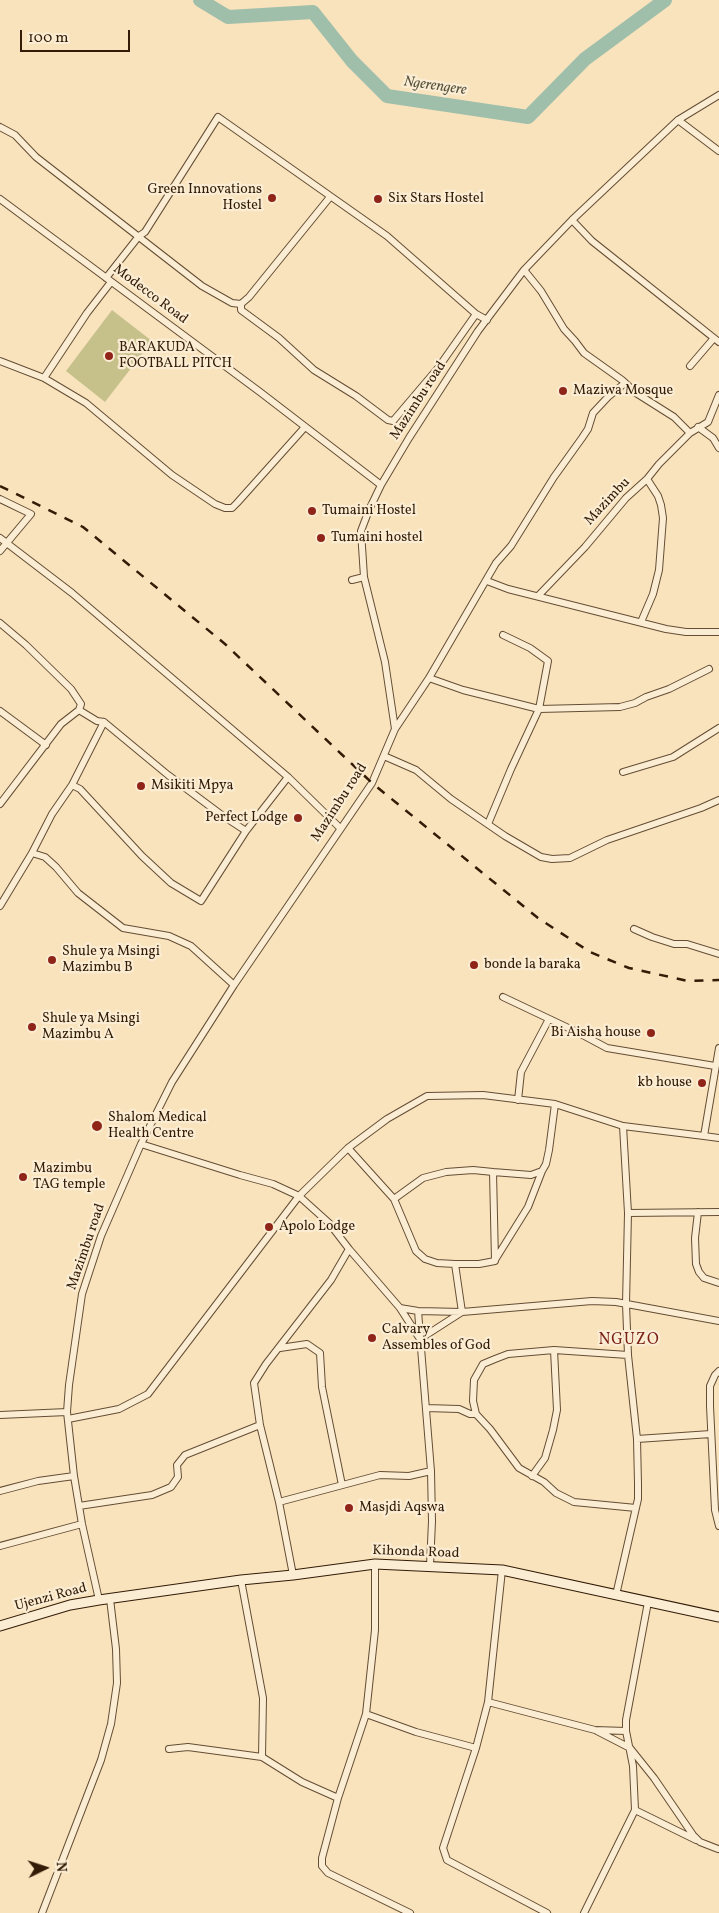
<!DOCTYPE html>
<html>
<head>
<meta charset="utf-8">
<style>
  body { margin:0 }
  #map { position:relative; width:719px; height:1913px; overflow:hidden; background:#f9e3bc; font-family:Vollkorn,serif }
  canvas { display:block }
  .north { position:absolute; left:20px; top:1843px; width:50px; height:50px; -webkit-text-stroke:4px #fbedd3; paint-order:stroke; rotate:86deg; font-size:14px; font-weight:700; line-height:20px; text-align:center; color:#321b07 }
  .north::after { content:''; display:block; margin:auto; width:18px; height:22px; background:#321b07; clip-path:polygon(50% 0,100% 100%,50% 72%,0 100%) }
  .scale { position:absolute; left:20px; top:30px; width:110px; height:22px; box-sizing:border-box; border:2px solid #321b07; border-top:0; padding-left:6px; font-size:15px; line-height:18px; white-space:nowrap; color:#321b07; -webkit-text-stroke:4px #fbedd3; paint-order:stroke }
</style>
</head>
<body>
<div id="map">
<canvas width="719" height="1913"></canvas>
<div class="north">N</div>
<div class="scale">100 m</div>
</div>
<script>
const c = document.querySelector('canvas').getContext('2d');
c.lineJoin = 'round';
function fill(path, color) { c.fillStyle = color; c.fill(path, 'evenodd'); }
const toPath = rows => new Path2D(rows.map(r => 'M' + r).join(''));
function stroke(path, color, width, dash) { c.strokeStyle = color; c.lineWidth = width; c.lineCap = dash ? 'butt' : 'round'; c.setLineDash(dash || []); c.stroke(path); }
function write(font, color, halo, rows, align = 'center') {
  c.font = font + ' Vollkorn,serif'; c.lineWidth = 4.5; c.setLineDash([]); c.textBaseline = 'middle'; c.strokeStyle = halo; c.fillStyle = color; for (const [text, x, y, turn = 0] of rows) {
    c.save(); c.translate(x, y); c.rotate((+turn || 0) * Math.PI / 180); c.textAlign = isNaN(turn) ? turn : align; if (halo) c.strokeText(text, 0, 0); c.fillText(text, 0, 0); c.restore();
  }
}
fill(toPath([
  [112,310,152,341,105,402,66,371]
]), '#c6c18b');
stroke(toPath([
  [200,0,228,17,313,12,352,61,387,96,528,117,585,59,665,0]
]), '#9fbfab', 14);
const street = toPath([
  [678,120,719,151],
  [0,127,15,135,36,157,202,286,232,303,241,304,249,297,330,197],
  [0,199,260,392,381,485],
  [572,220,592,241,719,342],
  [524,270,541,291,564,329,575,341,584,353,622,380,636,393,674,417,690,433],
  [106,278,139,236,145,232,218,117,387,236,476,314,487,320],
  [241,304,241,310,279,338,314,370,356,396,388,420,393,421,438,368,476,314],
  [0,361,44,378,86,403,172,475,215,504,225,508,232,508,237,503,305,427],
  [690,366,714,338],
  [44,378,87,313,111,282],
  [698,427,713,438,719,448],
  [0,499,31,514,0,551],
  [0,538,72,593,288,777,340,828],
  [352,580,364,577],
  [487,581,508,589,666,629,686,632,719,632],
  [538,596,585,547,626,498,647,479,659,464,690,433,708,422,719,395],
  [641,622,653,594,659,570,663,518,661,505,658,496,647,479],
  [0,623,26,645,71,689,81,704,79,710],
  [429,678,463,690,539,709,620,707,635,703,646,697,669,689,709,669],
  [0,711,46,745],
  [395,729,429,678,496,563,511,546,554,477,582,438,588,429,593,413,608,397,625,383],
  [384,756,416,770,451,799,505,836,541,857,552,859,570,858,607,840,701,808,719,800],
  [623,772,673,757,719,728],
  [72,785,80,789,142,856,171,883,201,901,246,831,288,777],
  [0,804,61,724,79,710,97,721,104,722,168,775,223,816,246,831],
  [488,824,511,769,539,709,548,661,530,648,503,635],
  [32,853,45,857,56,867,78,893,123,928,169,936,191,946,234,985],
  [0,906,32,853,52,814,72,785,104,722],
  [634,929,652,937,674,944,687,944,719,954],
  [503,997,579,1033,607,1048,715,1066],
  [518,1100,521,1072,549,1019],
  [704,1136,719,1138],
  [141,1144,240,1175,273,1184,299,1196,329,1223,349,1249,400,1308,418,1311,462,1312,592,1301,616,1302,719,1321],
  [348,1148,394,1199,416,1251,425,1259,437,1263,455,1264,479,1264,495,1261,493,1172,473,1170,446,1172,423,1178,394,1199],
  [493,1172,531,1175,542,1171,546,1164,549,1150,555,1104],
  [698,1212,695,1238,696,1264,699,1272,704,1278,719,1283],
  [628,1213,719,1212],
  [495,1260,528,1207,542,1171],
  [400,1308,420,1339,462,1312,455,1264],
  [418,1311,431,1471,432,1521,430,1566],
  [280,1348,307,1344,320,1353,322,1387,342,1485],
  [719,1371,715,1375,710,1386,710,1406,715,1510,719,1526],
  [426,1408,459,1409,470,1414,476,1414,490,1429,519,1468,544,1482,556,1493,574,1502,636,1508],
  [476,1414,473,1401,474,1380,483,1364,495,1359,508,1354,554,1350,628,1355],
  [0,1415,67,1412],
  [68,1419,119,1409,148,1394,299,1196,348,1148,387,1119,427,1096,483,1095,555,1104,623,1126,704,1136,719,1048],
  [637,1439,711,1434],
  [532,1476,545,1458,553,1430,557,1410,554,1350],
  [0,1491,38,1481,74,1476],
  [279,1502,380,1475,409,1476,431,1471],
  [79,1506,152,1495,171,1487,178,1477,177,1465,185,1455,260,1425],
  [0,1546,82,1524],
  [375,1564,375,1630,366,1714,338,1798,322,1858,322,1866,328,1873,410,1913],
  [502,1570,488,1702,476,1748,443,1848,447,1860,547,1913],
  [293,1575,279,1502,260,1425,254,1383,266,1364,331,1280,349,1249],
  [241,1580,263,1698,262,1757],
  [616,1595,638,1499,638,1484,637,1439,628,1355,626,1304,628,1213,623,1126],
  [99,1600,82,1524,74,1476,67,1412,69,1385,82,1294,101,1236,141,1144,172,1082,234,985,372,783,395,729,385,662,364,577,361,531,369,510,381,485,409,438,478,331,524,270,572,220,678,120,719,95],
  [488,1702,595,1730,626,1731,626,1720,648,1602],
  [366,1714,416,1732,476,1748],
  [597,1731,630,1748,654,1778,693,1835,700,1842,718,1849],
  [169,1749,188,1747,262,1757,302,1782,338,1798],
  [635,1810,696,1840],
  [42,1913,101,1760,111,1724,117,1683,116,1649,110,1599],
  [584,1913,635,1810,633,1766,626,1731]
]);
const secondary = toPath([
  [0,1626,70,1605,99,1600,241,1580,293,1575,375,1564,502,1570,719,1617]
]);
stroke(street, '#644d34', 8);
stroke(secondary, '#321b07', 11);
stroke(street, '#fbedd3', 6);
stroke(secondary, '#fbedd3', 9);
stroke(toPath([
  [0,486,83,527,225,644,372,783,538,918,590,952,629,968,688,981,719,980]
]), '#321b07', 2.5, [9, 9]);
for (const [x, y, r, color] of [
  [272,198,5,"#8f2418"],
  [378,199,5,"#8f2418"],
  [109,356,5,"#8f2418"],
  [563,391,5,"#8f2418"],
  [312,511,5,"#8f2418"],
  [321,538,5,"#8f2418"],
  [141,786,5,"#8f2418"],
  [298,818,5,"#8f2418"],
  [52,960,5,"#8f2418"],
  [474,965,5,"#8f2418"],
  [32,1027,5,"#8f2418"],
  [651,1033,5,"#8f2418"],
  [702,1083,5,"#8f2418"],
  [97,1126,6,"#8f2418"],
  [23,1177,5,"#8f2418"],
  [269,1227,5,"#8f2418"],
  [372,1338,5,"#8f2418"],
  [349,1508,5,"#8f2418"]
]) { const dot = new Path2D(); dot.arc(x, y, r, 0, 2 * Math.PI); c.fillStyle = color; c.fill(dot); stroke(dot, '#fbedd3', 2); }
write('14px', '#321b07', '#fbedd3', [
  ["Green Innovations",262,190,"right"],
  ["Hostel",262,206,"right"],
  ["Six Stars Hostel",388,199],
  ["BARAKUDA",119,348],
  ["FOOTBALL PITCH",119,364],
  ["Maziwa Mosque",573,391],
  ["Tumaini Hostel",322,511],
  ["Tumaini hostel",331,538],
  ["Msikiti Mpya",151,786],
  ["Perfect Lodge",288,818,"right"],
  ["Shule ya Msingi",62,952],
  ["Mazimbu B",62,968],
  ["bonde la baraka",484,965],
  ["Shule ya Msingi",42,1019],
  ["Mazimbu A",42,1035],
  ["Bi Aisha house",641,1033,"right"],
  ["kb house",692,1083,"right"],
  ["Shalom Medical",108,1118],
  ["Health Centre",108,1134],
  ["Mazimbu",33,1169],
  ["TAG temple",33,1185],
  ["Apolo Lodge",279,1227],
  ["Calvary",382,1330],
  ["Assembles of God",382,1346],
  ["Masjdi Aqswa",359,1508]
], 'left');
write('14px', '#321b07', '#fbedd3', [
  ["Modecco Road",150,295,37],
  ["Mazimbu road",419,401,-57],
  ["Mazimbu",608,502,-47],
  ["Mazimbu road",340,803,-57],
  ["Mazimbu road",87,1247,-71],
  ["Kihonda Road",416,1553,2],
  ["Ujenzi Road",51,1598,-15]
]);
write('italic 15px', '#585440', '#fbedd3', [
  ["Ngerengere",435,87,8]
]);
c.letterSpacing = '1px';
write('16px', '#7a1f14', '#fbedd3', [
  ["NGUZO",629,1341]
]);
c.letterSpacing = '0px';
</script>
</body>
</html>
